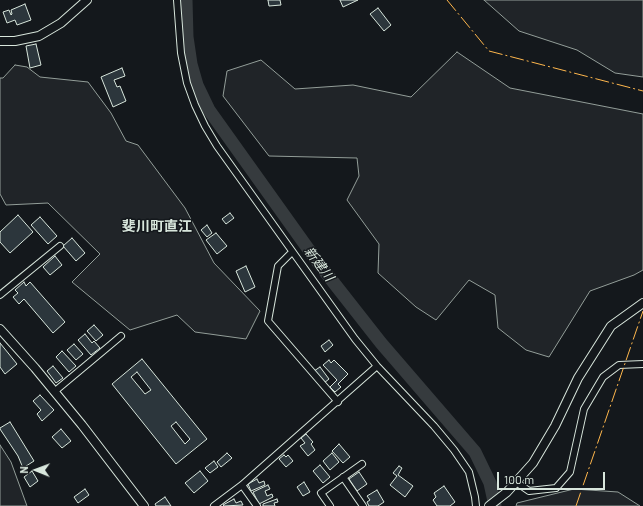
<!DOCTYPE html>
<html>
<head>
<meta charset="utf-8">
<style>
  body { margin:0 }
  #map { position:relative; width:643px; height:506px; overflow:hidden; background:#14181c; font-family:Barlow,sans-serif }
  canvas { display:block }
  .north { position:absolute; left:16px; top:450px; width:40px; height:40px; -webkit-text-stroke:3px #14181c; paint-order:stroke; rotate:271deg; font-size:11px; font-weight:700; line-height:16px; text-align:center; color:#d8e6dc }
  .north::after { content:''; display:block; margin:auto; width:14px; height:18px; background:#d8e6dc; clip-path:polygon(50% 0,100% 100%,50% 72%,0 100%) }
  .scale { position:absolute; left:497px; top:472px; width:108px; height:18px; box-sizing:border-box; border:2px solid #d8e6dc; border-top:0; padding-left:5px; font-size:12px; line-height:14px; white-space:nowrap; color:#d8e6dc; -webkit-text-stroke:3px #14181c; paint-order:stroke }
</style>
</head>
<body>
<div id="map">
<canvas width="643" height="506"></canvas>
<div class="north">N</div>
<div class="scale">100 m</div>
</div>
<script>
const c = document.querySelector('canvas').getContext('2d');
c.lineJoin = 'round';
function fill(path, color) { c.fillStyle = color; c.fill(path, 'evenodd'); }
const toPath = rows => new Path2D(rows.map(r => 'M' + r).join(''));
function stroke(path, color, width, dash) { c.strokeStyle = color; c.lineWidth = width; c.lineCap = dash ? 'butt' : 'round'; c.setLineDash(dash || []); c.stroke(path); }
function write(font, color, halo, rows, align = 'center') {
  c.font = font + ' Barlow,"Noto Sans JP",sans-serif'; c.lineWidth = 3; c.setLineDash([]); c.textBaseline = 'middle'; c.strokeStyle = halo; c.fillStyle = color; for (const [text, x, y, turn = 0] of rows) {
    c.save(); c.translate(x, y); c.rotate((+turn || 0) * Math.PI / 180); c.textAlign = isNaN(turn) ? turn : align; if (halo) c.strokeText(text, 0, 0); c.fillText(text, 0, 0); c.restore();
  }
}
const green = toPath([
  [484,0,643,0,643,77,615,73,577,50,519,31,484,0],
  [457,52,510,88,643,114,643,270,634,275,590,291,549,357,526,350,498,328,495,295,469,280,436,320,416,307,378,273,379,244,347,200,359,176,357,158,269,156,223,96,227,71,261,60,295,89,353,85,411,97,457,52],
  [15,65,27,67,40,77,88,82,111,113,126,141,138,145,185,208,214,263,260,311,246,339,195,332,177,315,130,330,72,282,100,254,48,203,6,205,0,194,0,78,3,78,15,65],
  [0,445,11,462,27,506,0,506,0,445],
  [574,489,618,492,640,506,516,506,517,503,574,489]
]);
fill(green, '#202428');
stroke(green, '#939e99', 1);
stroke(toPath([
  [186,0,187,37,191,64,197,85,209,110,319,264,381,343,475,452,490,483,495,506]
]), '#363b3e', 13);
const building = toPath([
  [268,0,280,0,281,5,269,6,268,0],
  [340,0,358,0,343,7,340,0],
  [25,4,31,20,17,25,15,20,7,23,3,12,9,10,11,15,12,14,11,10,25,4],
  [378,8,391,25,384,31,370,14,378,8],
  [36,44,41,65,30,68,26,46,36,44],
  [122,68,125,76,114,80,117,87,120,86,126,101,113,107,101,77,122,68],
  [230,213,234,218,226,224,222,219,230,213],
  [18,215,33,232,10,253,0,242,0,232,18,215],
  [40,217,57,236,48,244,31,225,40,217],
  [207,225,212,233,207,237,201,230,207,225],
  [216,233,227,246,217,254,206,240,216,233],
  [72,238,85,253,76,261,63,246,72,238],
  [55,256,62,265,50,275,43,267,55,256],
  [246,266,255,287,245,292,236,271,246,266],
  [24,282,26,286,30,282,65,322,53,333,24,299,19,304,13,297,18,293,15,290,24,282],
  [94,325,103,335,96,341,87,331,94,325],
  [85,334,92,343,94,341,100,348,91,355,78,340,85,334],
  [329,340,333,345,325,352,321,346,329,340],
  [0,343,17,364,5,374,0,367,0,343],
  [74,344,83,354,76,360,67,350,74,344],
  [62,351,76,366,69,372,56,357,62,351],
  [142,359,207,439,176,464,112,384,142,359],
  [137,372,151,390,145,394,131,377,137,372],
  [176,422,190,439,185,444,171,426,176,422],
  [329,360,331,363,334,360,348,374,338,384,341,387,335,392,330,387,337,380,323,365,329,360],
  [53,366,63,378,56,383,47,371,53,366],
  [320,367,329,379,324,383,314,371,320,367],
  [40,395,54,410,42,421,37,414,41,410,33,401,40,395],
  [10,422,34,461,23,468,18,456,0,429,0,428,10,422],
  [61,429,71,441,62,448,52,437,61,429],
  [306,434,313,442,311,444,315,450,308,456,300,446,305,443,301,438,306,434],
  [339,444,350,457,343,463,332,451,339,444],
  [227,453,232,458,221,467,217,462,227,453],
  [332,453,339,462,330,470,323,461,332,453],
  [284,455,286,457,288,455,293,461,286,467,279,459,284,455],
  [214,461,218,467,210,473,205,468,214,461],
  [320,465,330,477,323,483,313,471,320,465],
  [399,466,402,468,398,475,413,486,405,497,390,485,397,476,393,473,399,466],
  [32,471,38,481,30,487,24,477,32,471],
  [200,471,208,481,194,493,185,483,200,471],
  [359,472,367,484,357,491,349,479,359,472],
  [257,479,259,483,264,481,265,485,251,491,248,484,257,479],
  [304,482,310,492,303,496,297,487,304,482],
  [268,485,270,489,265,491,267,496,272,494,273,497,259,504,253,492,268,485],
  [444,486,455,502,450,506,437,506,433,500,436,497,434,493,444,486],
  [85,489,89,495,78,503,74,497,85,489],
  [377,490,384,502,378,506,369,506,367,502,370,500,367,496,377,490],
  [165,497,171,506,156,506,155,504,165,497],
  [234,499,236,503,241,501,243,505,224,506,223,505,234,499],
  [277,499,278,502,274,503,275,506,263,506,263,504,277,499]
]);
fill(building, '#2c363c');
stroke(building, '#d8e6dc', 1);
const minor = toPath([
  [177,0,181,53,187,83,195,105,205,126,217,146,355,339,377,366,434,426,454,450,469,472,475,497,476,506],
  [292,252,278,266,268,321,338,402],
  [0,295,60,246],
  [54,392,121,336],
  [343,477,363,506],
  [516,482,529,491,556,488,570,472,584,409,603,377,619,365,643,364],
  [242,485,257,506],
  [214,506,242,485,377,366],
  [330,506,321,493,362,464]
]);
const tertiary = toPath([
  [0,41,15,41,39,36,61,23,87,0],
  [0,329,35,368,82,425,144,506],
  [489,506,507,492,533,463,555,426,578,378,611,326,643,303]
]);
stroke(minor, '#d8e6dc', 8);
stroke(tertiary, '#d8e6dc', 10);
stroke(minor, '#14181c', 6);
stroke(tertiary, '#14181c', 8);
stroke(toPath([
  [447,0,489,51,643,91],
  [576,506,643,311]
]), '#ffb74d', 1, [14, 3, 2, 3]);
write('italic 13px', '#d8e6dc', '#14181c', [
  ["新建川",319,264,53]
]);
write('bold 14px', '#d8e6dc', '#14181c', [
  ["斐川町直江",157,226]
]);
</script>
</body>
</html>
